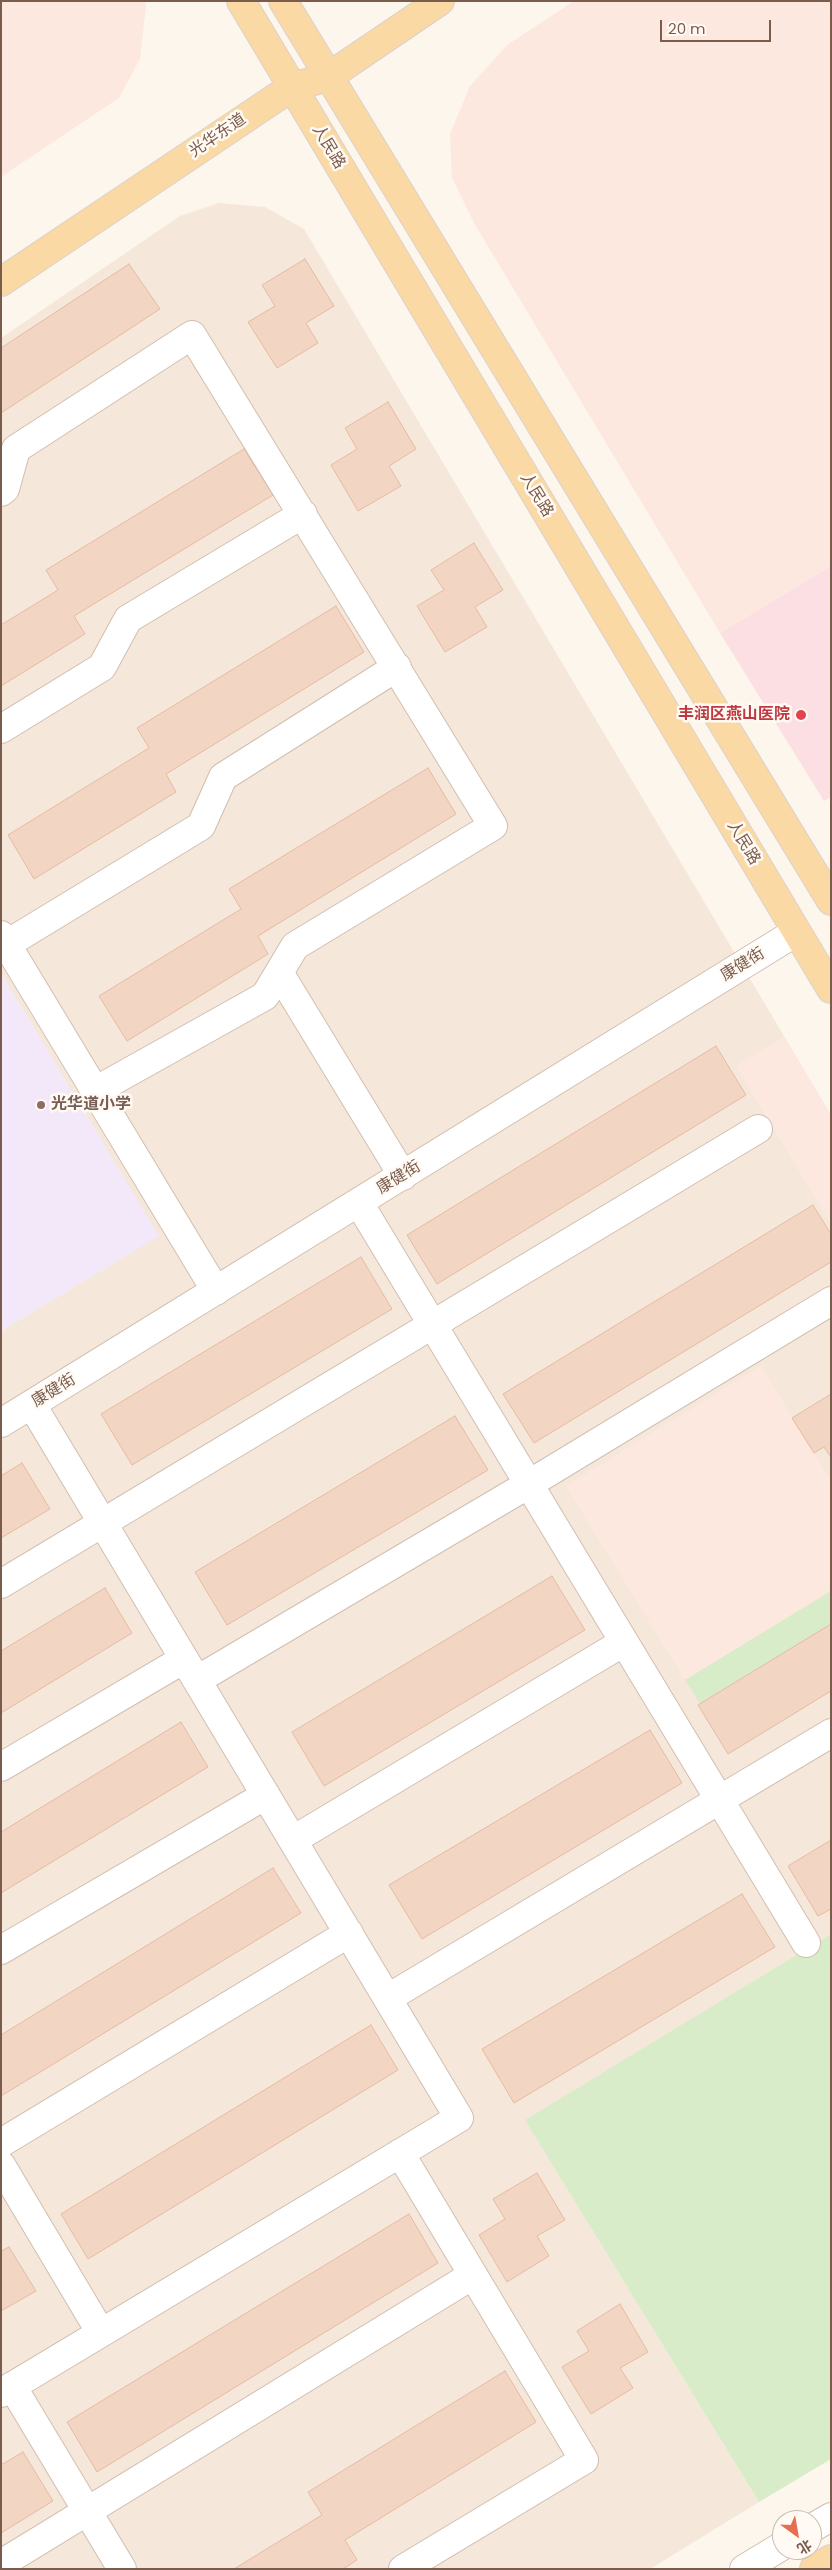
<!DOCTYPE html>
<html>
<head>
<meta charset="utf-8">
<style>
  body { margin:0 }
  #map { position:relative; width:832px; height:2570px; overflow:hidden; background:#fdf6ec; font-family:Poppins,"Noto Sans SC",sans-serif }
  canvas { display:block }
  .frame { position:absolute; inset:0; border:2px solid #7a5c4d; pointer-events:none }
  .north { position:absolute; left:772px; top:2510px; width:50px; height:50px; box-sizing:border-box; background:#fffaf3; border:1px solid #cabbb1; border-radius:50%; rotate:148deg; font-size:14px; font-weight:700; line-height:20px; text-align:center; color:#7a5c4d }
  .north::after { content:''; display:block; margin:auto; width:18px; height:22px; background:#e76f51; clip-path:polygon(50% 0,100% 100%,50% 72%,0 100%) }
  .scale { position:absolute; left:660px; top:20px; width:111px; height:22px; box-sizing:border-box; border:2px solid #7a5c4d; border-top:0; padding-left:6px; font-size:15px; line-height:18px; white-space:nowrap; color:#7a5c4d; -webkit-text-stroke:4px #fffaf3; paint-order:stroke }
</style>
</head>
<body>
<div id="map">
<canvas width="832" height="2570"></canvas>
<div class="frame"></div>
<div class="north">北</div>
<div class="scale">20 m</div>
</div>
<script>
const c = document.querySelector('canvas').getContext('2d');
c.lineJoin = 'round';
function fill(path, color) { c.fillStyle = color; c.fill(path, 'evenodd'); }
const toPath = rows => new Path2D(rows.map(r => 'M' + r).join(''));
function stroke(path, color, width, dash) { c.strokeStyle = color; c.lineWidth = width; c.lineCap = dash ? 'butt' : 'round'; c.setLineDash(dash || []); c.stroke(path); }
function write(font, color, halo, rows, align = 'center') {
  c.font = font + ' Poppins,"Noto Sans SC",sans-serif'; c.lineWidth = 5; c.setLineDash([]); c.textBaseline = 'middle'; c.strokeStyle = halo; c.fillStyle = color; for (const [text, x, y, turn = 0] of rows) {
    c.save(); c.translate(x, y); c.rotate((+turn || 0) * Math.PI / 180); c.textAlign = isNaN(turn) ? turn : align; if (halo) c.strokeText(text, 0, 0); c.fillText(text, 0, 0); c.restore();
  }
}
fill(toPath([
  [219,203,265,207,304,229,831,1115,831,1934,526,2121,759,2502,650,2569,1,2569,1,1331,158,1236,1,973,1,338,180,216]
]), '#f5e8da');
fill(toPath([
  [1,1,145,1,146,6,140,59,119,98,1,177],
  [574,1,831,1,831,566,720,633,474,223,452,178,450,134,470,86,507,45],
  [784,1037,831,1115,831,1224,736,1066],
  [761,1366,831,1481,831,1591,685,1680,566,1486]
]), '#fde8e0');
fill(toPath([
  [1,973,159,1236,1,1331]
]), '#f3e8fa');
fill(toPath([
  [831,566,831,797,824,801,720,633]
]), '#fbdfe3');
fill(toPath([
  [831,1591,831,1629,702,1707,685,1680],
  [831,1934,831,2459,759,2502,525,2120]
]), '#d8ecc9');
const building = toPath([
  [305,259,334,306,306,323,318,343,277,368,248,322,275,306,262,285,305,259],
  [129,264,160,309,1,413,1,348,129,264],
  [388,402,416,449,389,466,401,486,358,511,331,465,357,449,345,428,388,402],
  [244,449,273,495,74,616,85,634,1,686,1,625,58,590,46,570,244,449],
  [474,543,503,590,475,607,487,627,445,652,417,606,444,590,431,570,474,543],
  [336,606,364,652,166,774,176,792,34,879,8,835,149,748,137,728,336,606],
  [428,768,456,814,258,936,268,954,127,1041,99,996,241,909,229,889,428,768],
  [716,1046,746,1095,437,1284,407,1235,716,1046],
  [813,1205,831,1234,831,1262,534,1443,503,1394,813,1205],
  [361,1257,392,1309,132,1465,101,1414,361,1257],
  [831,1394,831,1457,824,1447,814,1453,792,1418,831,1394],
  [455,1416,488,1470,227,1625,195,1572,455,1416],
  [22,1463,50,1509,1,1538,1,1476,22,1463],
  [552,1576,585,1630,324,1786,292,1732,552,1576],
  [105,1588,132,1633,1,1713,1,1651,105,1588],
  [831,1624,831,1691,728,1754,698,1705,831,1624],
  [181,1722,208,1767,1,1893,1,1832,181,1722],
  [650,1730,682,1783,422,1939,389,1885,650,1730],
  [831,1840,831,1909,818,1916,788,1866,831,1840],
  [273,1868,301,1913,1,2096,1,2035,273,1868],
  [742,1894,775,1947,514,2103,482,2049,742,1894],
  [371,2025,398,2070,88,2259,61,2214,371,2025],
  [537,2173,565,2220,537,2236,549,2256,507,2282,479,2235,505,2219,493,2199,537,2173],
  [409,2214,438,2263,97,2472,67,2422,409,2214],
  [9,2247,36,2291,1,2311,1,2251,9,2247],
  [620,2304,648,2352,620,2368,633,2388,591,2414,562,2367,589,2351,577,2331,620,2304],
  [505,2371,536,2422,345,2540,357,2560,343,2569,234,2569,322,2515,308,2492,505,2371],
  [23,2452,53,2501,1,2533,1,2465,23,2452]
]);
fill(building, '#f3d5c3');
stroke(building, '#e6bba3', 1);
const minor = toPath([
  [1,492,5,489,16,449,192,335,493,826,295,946,265,996,95,1091],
  [1,729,102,667,128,619,303,514],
  [1,935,216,1291],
  [7,944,201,826,223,777,397,667],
  [280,974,403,1176],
  [359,1203,806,1943],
  [1,1423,796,932],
  [1,1584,758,1129],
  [197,1680,529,1484,831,1301],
  [1,1767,184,1659],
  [293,1840,624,1642],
  [1,1950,266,1795],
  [388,1998,831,1733],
  [1,2143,349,1933],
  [400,2153,584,2460,403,2569],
  [1,2165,101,2333],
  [12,2386,122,2569],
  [1,2393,459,2118,32,1405],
  [812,2528,831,2517],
  [1,2564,473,2275],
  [744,2569,782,2546]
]);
const major = toPath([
  [241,1,831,989],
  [283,1,831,901],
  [1,282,292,87,328,77,440,1],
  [814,2569,831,2559]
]);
stroke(minor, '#d1beb0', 30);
stroke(major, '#dad1cd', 30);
stroke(minor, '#fff', 28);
stroke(major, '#fbd9a5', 28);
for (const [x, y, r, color] of [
  [801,715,6,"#e0444e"],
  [41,1105,5,"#8d6e63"]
]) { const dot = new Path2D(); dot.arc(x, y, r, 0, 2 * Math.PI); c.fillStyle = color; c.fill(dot); stroke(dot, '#fffaf3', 2); }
write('16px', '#7a5c4d', '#fffaf3', [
  ["光华东道",218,136,-34],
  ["人民路",328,147,59],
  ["人民路",536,495,59],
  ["人民路",743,843,59],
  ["康健街",743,965,-32],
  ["康健街",399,1178,-32],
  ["康健街",54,1391,-32]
]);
write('bold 16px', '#be3a42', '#fffaf3', [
  ["丰润区燕山医院",790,715]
], 'right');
write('bold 16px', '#785e54', '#fffaf3', [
  ["光华道小学",51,1105]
], 'left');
</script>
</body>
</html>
